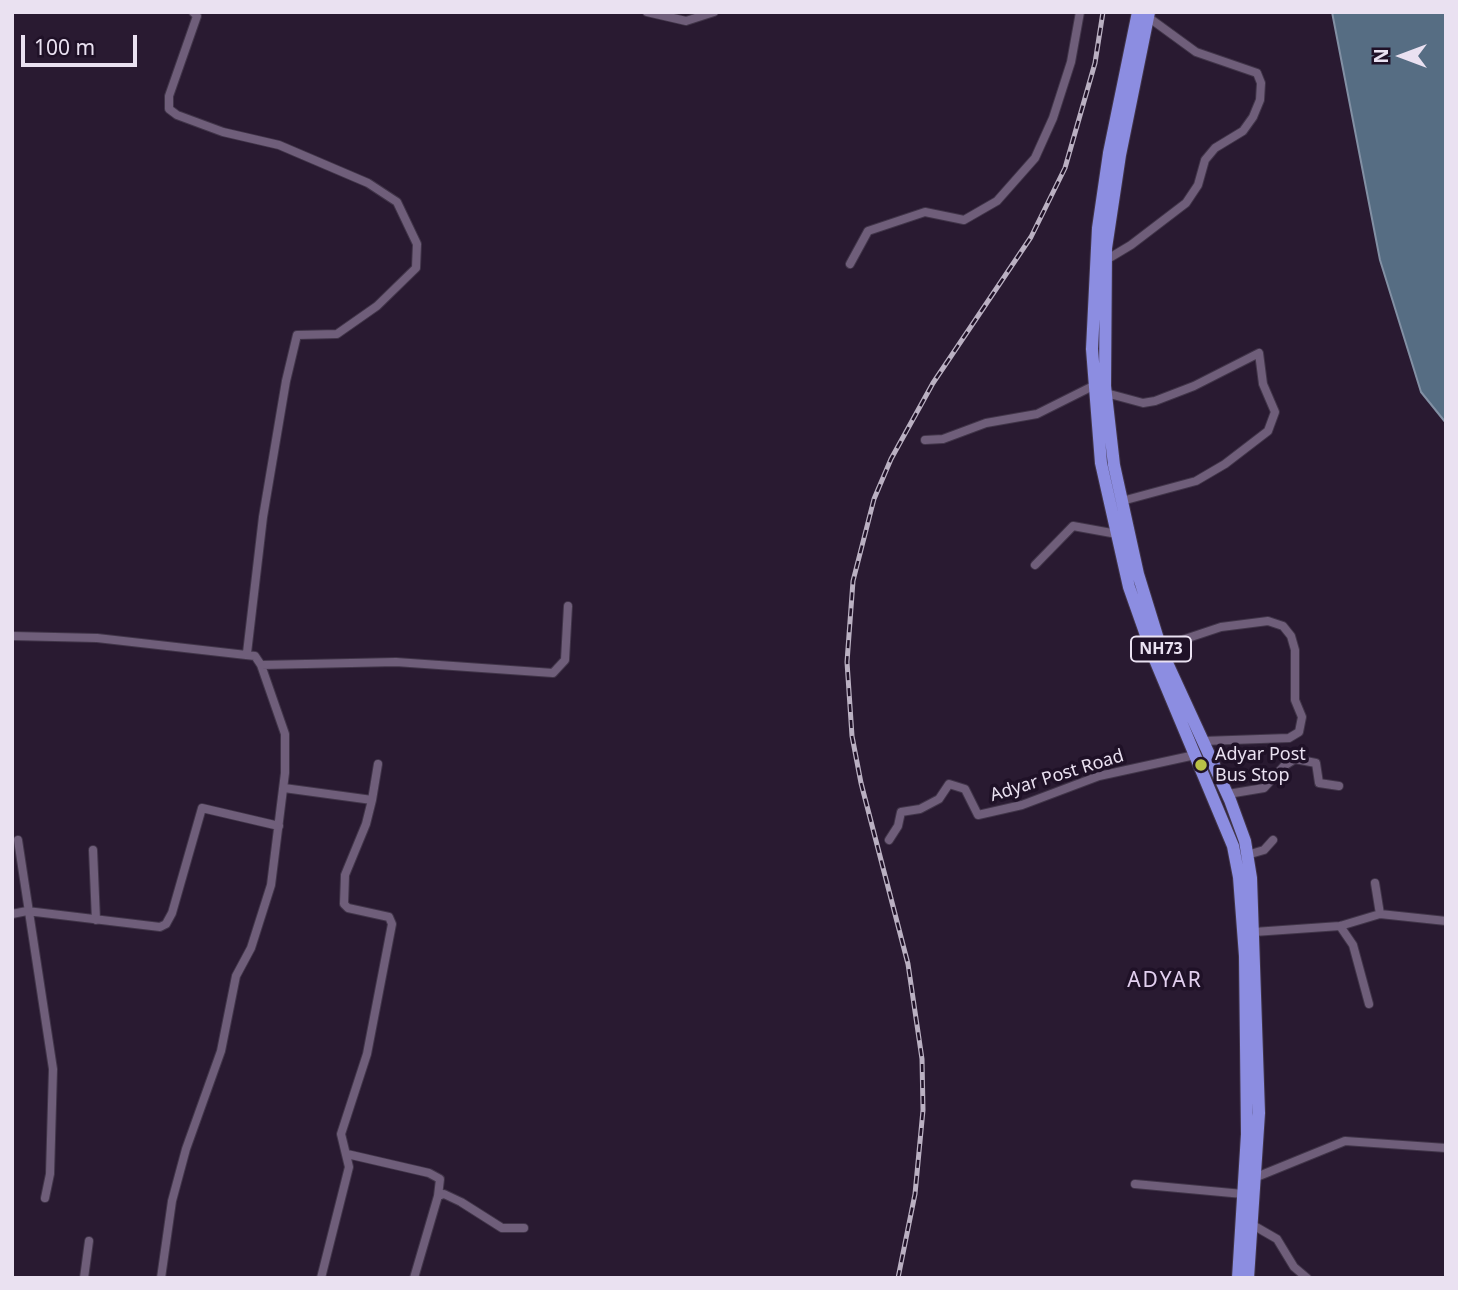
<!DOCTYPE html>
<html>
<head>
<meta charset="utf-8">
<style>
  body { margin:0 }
  #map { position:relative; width:1458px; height:1290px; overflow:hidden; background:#291a31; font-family:"Noto Sans",sans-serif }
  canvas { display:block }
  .frame { position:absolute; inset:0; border:14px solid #eae1f1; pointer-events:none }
  .north { position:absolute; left:1367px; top:21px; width:70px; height:70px; -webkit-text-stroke:5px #1f1127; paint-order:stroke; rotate:270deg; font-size:19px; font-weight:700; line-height:28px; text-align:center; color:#eae1f1 }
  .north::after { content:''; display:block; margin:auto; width:24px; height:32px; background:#eae1f1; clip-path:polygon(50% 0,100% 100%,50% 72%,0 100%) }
  .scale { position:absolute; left:21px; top:35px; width:116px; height:32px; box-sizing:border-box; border:4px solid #eae1f1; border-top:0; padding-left:9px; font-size:21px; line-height:24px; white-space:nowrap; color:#eae1f1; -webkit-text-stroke:5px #1f1127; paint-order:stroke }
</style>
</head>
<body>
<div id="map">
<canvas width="1458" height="1290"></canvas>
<div class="frame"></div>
<div class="north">N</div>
<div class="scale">100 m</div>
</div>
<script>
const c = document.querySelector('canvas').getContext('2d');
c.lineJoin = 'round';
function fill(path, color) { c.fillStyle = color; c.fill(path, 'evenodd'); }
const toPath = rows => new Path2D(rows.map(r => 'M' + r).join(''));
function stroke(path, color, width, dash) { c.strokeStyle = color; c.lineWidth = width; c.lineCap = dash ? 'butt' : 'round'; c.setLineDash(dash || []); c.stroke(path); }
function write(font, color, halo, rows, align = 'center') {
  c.font = font + ' "Noto Sans",sans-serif'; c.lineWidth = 7; c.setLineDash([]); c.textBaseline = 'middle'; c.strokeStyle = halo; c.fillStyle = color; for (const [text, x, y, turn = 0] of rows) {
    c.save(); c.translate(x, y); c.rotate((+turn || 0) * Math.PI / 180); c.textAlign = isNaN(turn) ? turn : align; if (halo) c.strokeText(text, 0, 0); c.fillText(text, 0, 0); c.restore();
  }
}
const water = toPath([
  [1332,12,1446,12,1446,423,1421,392,1380,260,1332,12]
]);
fill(water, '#566d83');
stroke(water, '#8290a4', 2);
const minor = toPath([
  [193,12,197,16,169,96,169,109,177,115,223,132,279,145,368,183,397,202,417,244,416,268,377,306,337,334,297,335,286,381,263,517,247,653],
  [647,12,686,21,714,12],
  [1106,260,1131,245,1186,203,1198,185,1205,160,1215,148,1243,131,1253,117,1260,100,1261,83,1257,73,1196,52,1148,17],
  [850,264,868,231,925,212,964,220,997,201,1035,158,1053,118,1071,62,1080,12],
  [1106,393,1143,403,1155,401,1194,386,1259,353,1263,384,1275,412,1268,431,1225,464,1196,481,1122,501],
  [925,440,943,439,986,423,1037,414,1095,385],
  [1035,565,1073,526,1117,534],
  [12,636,97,638,255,656,261,665,285,734,285,773,271,885,251,948,236,976,221,1051,186,1149,172,1201,161,1278],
  [1161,647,1221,627,1268,621,1283,626,1291,636,1295,650,1295,700,1302,717,1299,732,1289,738,1203,741],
  [261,665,396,662,553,673,565,660,568,606],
  [284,788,372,800,366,824,345,875,344,904,348,908,389,917,392,924,367,1054,341,1134,349,1167,321,1278],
  [1228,794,1264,788,1284,766,1295,759,1316,763,1319,783,1339,786],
  [372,800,378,764],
  [18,840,53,1069,50,1174,45,1198],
  [889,840,898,826,901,812,920,809,939,799,949,784,965,789,978,815,1022,805,1099,776,1195,755],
  [93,850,96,920],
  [1247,855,1264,850,1273,840],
  [1375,883,1380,914],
  [12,914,27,911,160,927,166,924,172,913,202,808,279,826],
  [1340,926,1353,945,1369,1004],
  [1254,932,1340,926,1380,914,1446,921],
  [347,1154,429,1173,440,1179,438,1196],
  [1254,1178,1345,1141,1446,1148],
  [1135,1184,1243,1194],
  [1251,1224,1277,1239,1294,1267,1307,1278],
  [84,1278,89,1241],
  [414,1278,438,1196,444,1194,461,1202,502,1228,524,1228]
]);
const trunk = toPath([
  [1138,12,1109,153,1098,228,1092,349,1101,463,1129,587,1153,655,1233,846,1239,877,1245,956,1247,1134,1238,1278],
  [1149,12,1120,155,1106,248,1105,386,1114,465,1138,574,1162,652,1230,800,1245,841,1251,878,1259,1113,1248,1278]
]);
stroke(minor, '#413549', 10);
stroke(trunk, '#413549', 14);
stroke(minor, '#6f5e7a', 8);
stroke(trunk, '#8c8de1', 12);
const rail = toPath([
  [898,1278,915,1194,923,1110,922,1059,908,964,861,783,852,736,847,662,853,581,874,499,891,459,933,383,1031,237,1065,168,1095,63,1103,12]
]);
stroke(rail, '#bab0c2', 5);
stroke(rail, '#1f1127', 2.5, [8]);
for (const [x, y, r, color] of [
  [1201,765,7,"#b9c046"]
]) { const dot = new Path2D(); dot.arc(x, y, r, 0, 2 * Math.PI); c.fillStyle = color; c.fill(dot); stroke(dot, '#1f1127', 2.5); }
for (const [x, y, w] of [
  [1161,649,60]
]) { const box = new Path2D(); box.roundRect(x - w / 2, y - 12.5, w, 25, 5); c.fillStyle = '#1f1127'; c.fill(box); stroke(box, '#eae1f1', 2); }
write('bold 16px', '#eae1f1', null, [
  ["NH73",1161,649]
]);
write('18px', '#eae1f1', '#1f1127', [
  ["Adyar Post",1215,755],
  ["Bus Stop",1215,776]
], 'left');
write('18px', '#eae1f1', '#1f1127', [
  ["Adyar Post Road",1057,776,-17]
]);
c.letterSpacing = '2px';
write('21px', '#e3d0f0', '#1f1127', [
  ["ADYAR",1165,981]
]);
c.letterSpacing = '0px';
</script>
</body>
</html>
